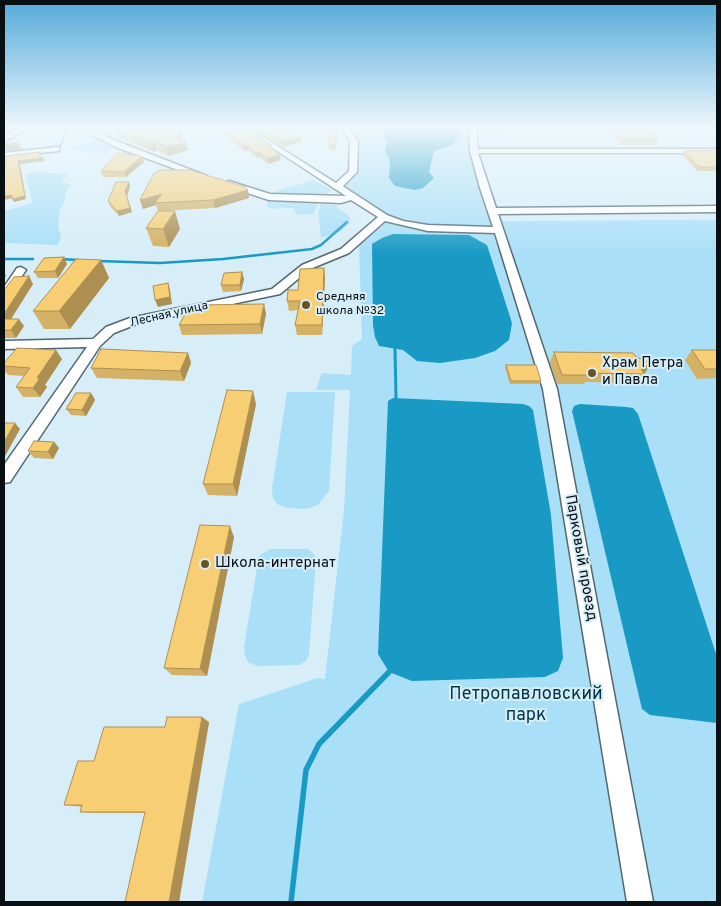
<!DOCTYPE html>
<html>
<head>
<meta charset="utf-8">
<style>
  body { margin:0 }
  #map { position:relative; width:721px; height:906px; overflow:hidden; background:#d7eef8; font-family:Overpass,sans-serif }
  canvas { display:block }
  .frame { position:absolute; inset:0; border:5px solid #081013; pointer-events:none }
</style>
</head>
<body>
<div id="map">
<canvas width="721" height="906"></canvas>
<div class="frame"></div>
</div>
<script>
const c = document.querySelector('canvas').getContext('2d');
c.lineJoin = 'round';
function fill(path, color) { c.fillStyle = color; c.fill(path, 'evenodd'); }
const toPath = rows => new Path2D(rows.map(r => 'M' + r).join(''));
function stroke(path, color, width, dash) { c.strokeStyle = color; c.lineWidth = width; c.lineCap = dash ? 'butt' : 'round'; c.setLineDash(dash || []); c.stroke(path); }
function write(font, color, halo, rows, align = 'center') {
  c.font = font + ' Overpass,sans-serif'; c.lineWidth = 4; c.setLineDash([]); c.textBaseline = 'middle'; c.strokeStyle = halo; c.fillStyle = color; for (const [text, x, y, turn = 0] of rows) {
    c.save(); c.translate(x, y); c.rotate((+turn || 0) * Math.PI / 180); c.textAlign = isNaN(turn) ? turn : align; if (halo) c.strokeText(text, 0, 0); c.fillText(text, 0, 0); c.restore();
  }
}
fill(toPath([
  [350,128,469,128,475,161,490,217,502,221,717,220,717,902,202,902,239,704,317,678,325,679,344,510,350,390,316,390,322,373,351,375,352,346,362,339,359,244,380,213,344,187,352,179,359,167,358,140],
  [99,139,117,147,102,154,70,148],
  [40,172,69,174,61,182,73,185,67,188,64,203,60,209,58,225,61,237,58,245,4,243,4,211,32,203,26,174],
  [313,180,332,189,323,197,272,195,270,193],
  [274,198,319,200,314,214,297,215,293,208,268,209,267,201],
  [321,204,335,205,350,217,350,223,341,231,321,238,318,213],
  [287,392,335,392,329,491,318,505,307,509,287,508,277,504,273,498,272,489],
  [270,549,308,549,314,554,316,560,309,654,306,661,299,665,257,666,248,662,245,655,244,647,259,556]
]), '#a9dff7');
fill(toPath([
  [382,128,458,128,459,135,453,145,434,151,429,172,434,178,423,188,415,190,395,186,389,178,390,165,389,158,385,152,387,143,381,130],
  [393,234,469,235,487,245,512,323,509,340,495,351,475,358,440,363,417,361,403,350,379,346,375,337,373,325,372,244,382,238],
  [393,398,523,404,529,406,533,410,551,515,563,658,558,671,545,677,412,681,389,672,378,654,388,401],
  [580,404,626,407,633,408,638,414,717,657,717,723,650,715,642,709,572,411,574,406]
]), '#189ac4');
stroke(toPath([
  [56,150,59,149,68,128]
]), '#189ac4', 2);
stroke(toPath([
  [4,259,33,259],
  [60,259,78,260],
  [98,261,160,263,223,259,312,249,321,245,347,222]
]), '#189ac4', 2.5);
stroke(toPath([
  [395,349,396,398]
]), '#189ac4', 3);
stroke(toPath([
  [291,902,306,770,319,744,389,672]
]), '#189ac4', 5.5);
const minor = toPath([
  [18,128,27,128,4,142,4,137,18,128],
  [78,128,87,128,124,144,207,176,200,178,118,148,78,128],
  [242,128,249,128,336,183,349,171,350,141,341,128,348,128,358,141,357,172,343,186,344,187,387,215,403,221,428,225,493,227,480,188,470,151,469,128,476,128,478,149,717,149,717,153,478,153,496,208,717,206,717,212,498,214,557,389,653,902,627,902,543,389,495,233,428,231,385,221,349,253,310,269,280,294,137,324,114,333,100,346,10,482,4,483,4,465,87,347,4,349,4,341,93,339,106,327,130,318,272,289,302,265,341,249,378,217,351,200,341,203,269,200,226,186,225,184,229,181,270,194,346,196,242,128],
  [56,147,59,147,59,151,4,157,4,153,56,147],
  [21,267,26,270,8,296,4,297,4,287,17,268,21,267]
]);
stroke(minor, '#53676f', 3);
fill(minor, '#fff');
fill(toPath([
  [114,128,183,140,186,142,188,150,169,156,157,150,154,152,117,137],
  [216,128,244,128,280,155,281,160,268,164,259,157,257,158,248,150,244,151],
  [252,128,292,128,292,131,291,131,301,142,283,147],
  [328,128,337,128,336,150,329,150],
  [487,128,504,128,503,132,487,131],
  [611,128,647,128,658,139,656,145,621,145,609,133],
  [717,150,717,171,697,171,682,155,684,151],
  [144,162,126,177,103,177,101,171],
  [129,182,130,186,127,196,132,212,119,216,110,206,108,201],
  [249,198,215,208,158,211,156,205,143,209,140,200],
  [146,228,180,229,169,247,153,246],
  [101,260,109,278,70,329,44,329,33,311],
  [67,264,58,278,38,278,34,272],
  [324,268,325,278,322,335,297,335,295,325,298,310,289,311,287,301],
  [244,279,241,291,223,292,221,285],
  [33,284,11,319,24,326,16,338,4,338,4,290],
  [264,304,266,314,262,334,182,335,179,325,196,308],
  [692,350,717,350,717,378,697,379,685,360],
  [554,352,636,357,651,363,638,383,585,382,584,384,557,384,550,362],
  [188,353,191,363,184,381,97,378,91,368],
  [62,359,45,385,47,387,40,397,23,397,16,387,24,376,8,375,4,370,4,363],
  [506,365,541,381,540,384,510,384,505,368],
  [91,393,95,400,86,416,71,415,66,409],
  [256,404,237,496,208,495,203,484],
  [54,442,59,448,53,459,34,458,28,451],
  [234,537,207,676,172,675,164,668],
  [209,722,179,902,125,902,145,813,94,813,80,812,82,807,64,805,94,761,165,727]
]), '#d4b164');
fill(toPath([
  [284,128,292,128,292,131,285,132],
  [181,134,183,142,186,142,188,150,169,156,166,147,174,136],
  [301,137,301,142,283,147,282,142],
  [154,141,157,150,154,152,151,144],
  [19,143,22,149,6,151,4,147,4,145],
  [247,145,248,150,244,151,244,146],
  [259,152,259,157,257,158,256,153],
  [280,155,281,160,268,164,267,158],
  [142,156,144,162,126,177,124,172],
  [43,158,45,161,20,164,26,199,14,202,12,199,18,161],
  [129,182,130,186,127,196,132,212,119,216,117,211],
  [248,190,249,198,215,208,213,200],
  [162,194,155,203,156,205,143,209,140,200],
  [12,195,13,198,4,200,4,196],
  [175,211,180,229,169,247,163,229],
  [64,257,67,264,58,278,55,271],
  [101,260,109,278,70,329,59,311],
  [324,268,325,278,322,335,322,325],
  [4,272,6,276,4,279],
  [242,272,244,279,241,291,240,285],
  [29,276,33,284,6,327,4,324,4,314],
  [168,283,170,290,172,304,158,307,155,300],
  [264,304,266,314,262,334,260,324],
  [19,319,24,326,16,338,11,330],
  [56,350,62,359,45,385,47,387,40,397,33,388,37,378],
  [188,353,191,363,184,381,180,371],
  [651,363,645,373,643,374,641,369],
  [253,391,256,404,237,496,233,484],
  [91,393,95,400,86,416,82,410],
  [15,423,20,429,4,458,4,442],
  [54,442,59,448,53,459,48,452],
  [230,526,234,537,207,676,200,669],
  [202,717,209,722,179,902,169,902]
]), '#ad9051');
const building = toPath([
  [114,128,168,128,181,134,174,136,186,142,166,147,154,141,151,144,148,143,114,128],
  [221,128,244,128,272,145,268,146,280,155,267,158,259,152,256,153,247,145,244,146,221,128],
  [259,128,285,128,301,137,282,142,259,128],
  [328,128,337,128,336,145,329,145,328,128],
  [612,128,647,128,658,139,623,139,612,128],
  [4,143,19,143,4,145,4,143],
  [717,150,717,167,699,167,684,151,717,150],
  [40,152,39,156,43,158,18,161,25,196,12,199,12,195,4,196,4,162,6,162,5,156,40,152],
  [117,153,142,156,124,172,101,171,117,153],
  [159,170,190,170,245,187,248,190,213,200,155,203,162,194,140,200,154,173,157,173,159,170],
  [116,182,129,182,125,191,130,208,117,211,108,201,116,182],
  [158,211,175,211,163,229,146,228,158,211],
  [64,257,55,271,34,272,44,258,64,257],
  [76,259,101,260,59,311,33,311,76,259],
  [324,268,322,325,295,325,300,301,287,301,288,290,298,290,300,269,324,268],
  [242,272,240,285,221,285,224,273,242,272],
  [29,276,4,314,4,290,14,277,29,276],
  [168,283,170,297,155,300,153,286,168,283],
  [264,304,260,324,179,325,185,314,196,308,197,305,264,304],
  [4,319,19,319,11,330,4,330,4,319],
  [17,348,56,350,37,378,40,378,33,388,16,387,30,368,4,366,4,363,17,348],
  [101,349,188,353,180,371,91,368,101,349],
  [692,350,717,350,717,369,705,369,692,350],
  [554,352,633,353,636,357,651,363,641,369,644,374,588,373,589,375,562,375,554,352],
  [506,365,536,365,541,381,511,381,506,365],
  [227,390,253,391,233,484,203,484,227,390],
  [76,393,91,393,82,410,66,409,76,393],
  [4,423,15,423,4,442,4,423],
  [34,441,54,442,48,452,28,451,34,441],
  [200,525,230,526,200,669,164,668,200,525],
  [167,717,202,717,169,902,125,902,145,812,80,812,82,805,64,805,78,761,94,761,104,727,165,727,167,717]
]);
fill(building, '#f7ce74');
stroke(building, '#ad9051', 1);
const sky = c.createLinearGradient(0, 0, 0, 255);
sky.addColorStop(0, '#55aada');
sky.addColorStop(0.5, '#edf7fc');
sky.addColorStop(1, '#edf7fc00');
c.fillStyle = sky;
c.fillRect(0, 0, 721, 255);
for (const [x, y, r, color] of [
  [306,305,5,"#695322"],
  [592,373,5,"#695322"],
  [205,564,5,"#695322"]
]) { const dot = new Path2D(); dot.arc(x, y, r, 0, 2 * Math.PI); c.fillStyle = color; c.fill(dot); stroke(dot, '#d7eef8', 2); }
write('12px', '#081013', '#d7eef8', [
  ["Средняя",316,298],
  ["школа №32",316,312]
], 'left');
write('12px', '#081013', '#d7eef8', [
  ["Лесная улица",169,315,-13]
]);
write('15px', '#081013', '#d7eef8', [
  ["Храм Петра",602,364],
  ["и Павла",602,381],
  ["Школа-интернат",215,564]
], 'left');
write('15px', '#081013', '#d7eef8', [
  ["Парковый проезд",580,558,80]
]);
write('18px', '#003647', '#d7eef8', [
  ["Петропавловский",526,695],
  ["парк",526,716]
]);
</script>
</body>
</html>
